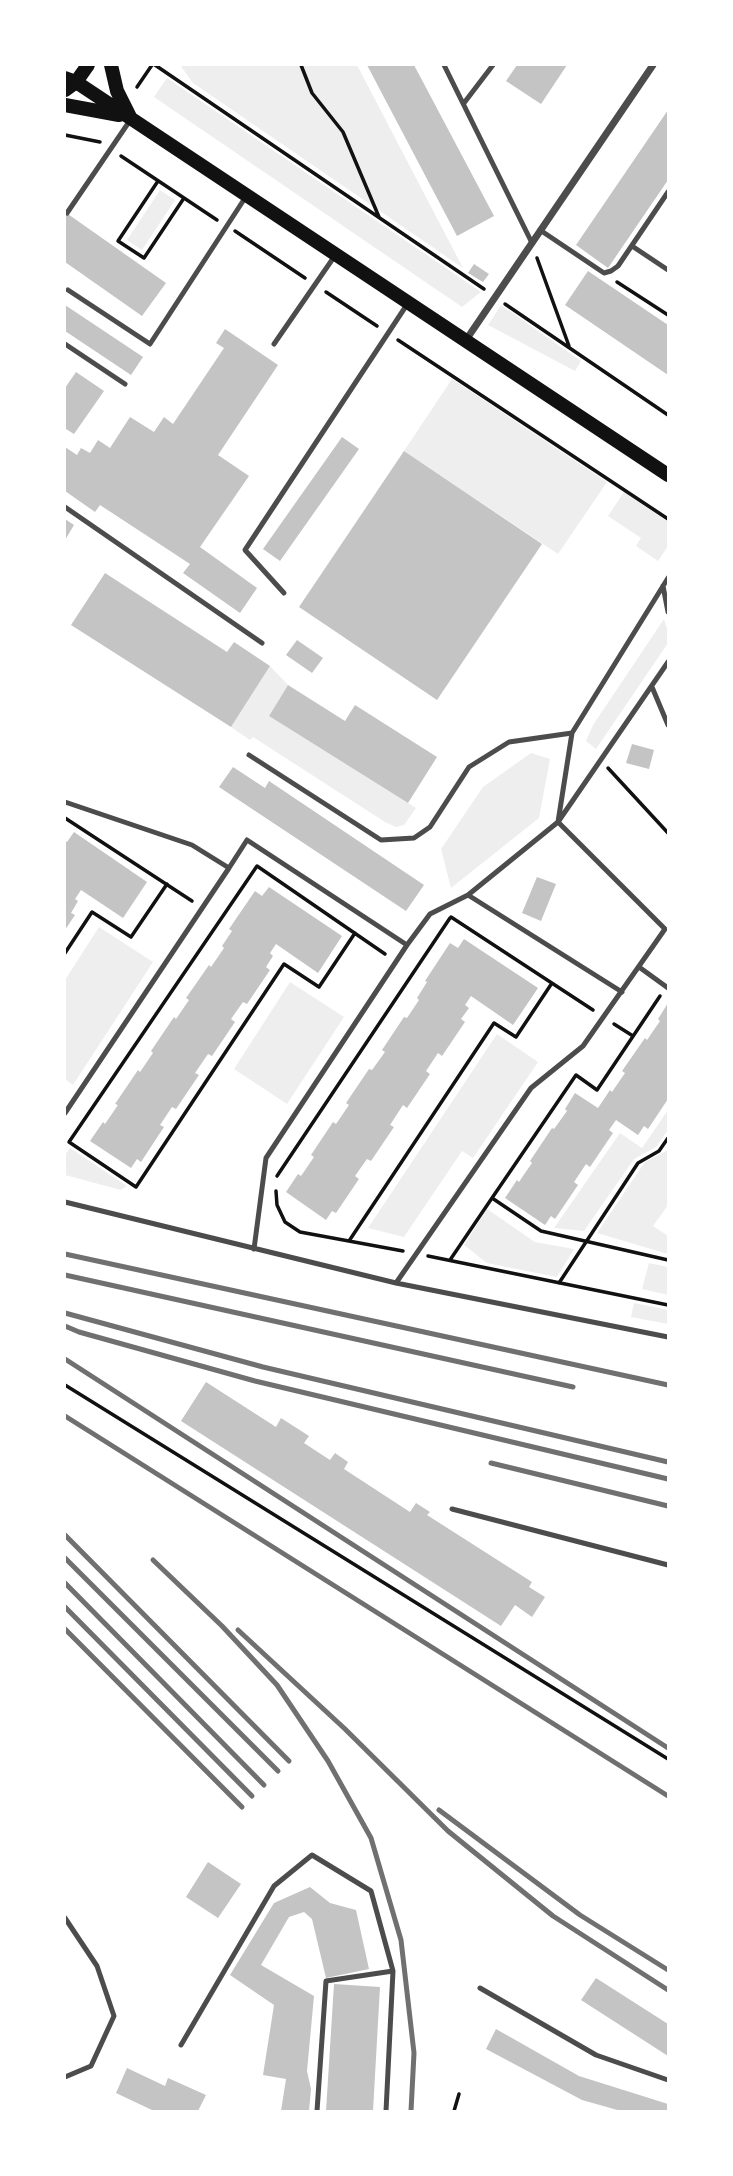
<!DOCTYPE html>
<html>
<head>
<meta charset="utf-8">
<style>
  body { margin:0 }
  #map { position:relative; width:733px; height:2176px; overflow:hidden; background:#fff; font-family:"Alegreya Sans",sans-serif }
  canvas { display:block }
  .frame { position:absolute; inset:0; border:66px solid #fff; pointer-events:none }
</style>
</head>
<body>
<div id="map">
<canvas width="733" height="2176"></canvas>
<div class="frame"></div>
</div>
<script>
const c = document.querySelector('canvas').getContext('2d');
c.lineJoin = 'round';
function fill(path, color) { c.fillStyle = color; c.fill(path, 'evenodd'); }
const toPath = rows => new Path2D(rows.map(r => 'M' + r).join(''));
function stroke(path, color, width, dash) { c.strokeStyle = color; c.lineWidth = width; c.lineCap = dash ? 'butt' : 'round'; c.setLineDash(dash || []); c.stroke(path); }
fill(toPath([
  [180,65,357,65,463,268,193,83],
  [167,78,481,292,462,307,154,97],
  [160,190,175,200,142,250,127,240],
  [501,305,581,361,575,371,488,325],
  [452,379,607,482,558,554,404,451],
  [624,492,668,522,668,546,658,561,636,546,641,538,608,516],
  [664,619,668,632,668,643,596,749,586,741,593,725],
  [270,666,288,685,269,716,416,808,404,825,396,827,385,822,253,737,250,740,231,727],
  [531,753,550,759,539,818,451,888,441,849,483,787],
  [99,927,153,962,73,1085,65,1079,65,980],
  [290,982,344,1017,287,1104,234,1069],
  [497,1034,538,1062,473,1158,462,1151,404,1237,368,1228],
  [668,1110,668,1130,656,1147,634,1159,584,1231,554,1228,620,1133,642,1148],
  [70,1148,127,1186,121,1190,65,1175,65,1155],
  [668,1150,668,1205,653,1226,668,1236,668,1254,597,1233,645,1162],
  [487,1209,535,1242,574,1249,557,1277,487,1263,464,1245],
  [649,1263,668,1267,668,1295,642,1289],
  [634,1303,668,1310,668,1324,631,1317]
]), '#eee');
fill(toPath([
  [367,65,414,65,494,216,457,236],
  [517,65,567,65,541,104,506,81],
  [668,110,668,180,608,268,576,245],
  [65,212,166,283,142,316,65,262],
  [474,264,489,274,483,282,468,273],
  [588,271,668,325,668,375,565,305],
  [65,305,143,357,131,375,65,331],
  [225,329,278,365,218,455,249,476,200,547,257,588,240,613,183,573,190,564,100,505,95,512,65,491,65,447,77,455,81,448,90,453,98,440,110,448,130,417,154,432,164,417,173,424,224,348,216,343],
  [76,372,104,391,74,434,66,429,65,431,65,388],
  [342,437,359,449,280,561,263,549],
  [404,451,542,544,437,700,299,607],
  [65,519,74,525,65,540],
  [105,573,227,652,234,642,270,666,231,727,71,625],
  [297,640,323,658,312,673,286,655],
  [288,685,345,721,355,705,437,757,408,803,269,716],
  [632,744,654,750,649,769,626,763],
  [233,767,265,788,269,781,424,885,406,911,219,787],
  [74,832,147,882,123,918,81,890,75,899,78,901,71,913,75,915,65,930,65,840,67,842],
  [537,877,556,884,541,921,522,913],
  [269,887,342,936,318,973,276,944,270,953,273,956,266,967,270,970,247,1004,243,1002,231,1019,235,1022,212,1056,208,1054,195,1073,199,1075,176,1109,172,1107,160,1125,164,1127,141,1162,137,1159,131,1168,90,1141,103,1122,105,1124,118,1105,115,1104,138,1070,140,1072,153,1053,151,1051,174,1017,176,1019,189,1000,186,998,209,965,211,967,224,948,222,946,232,931,229,929,255,891,262,896],
  [464,939,538,988,513,1025,471,996,465,1005,469,1008,461,1019,465,1022,442,1056,438,1053,426,1071,430,1074,407,1108,403,1105,390,1125,394,1127,371,1161,367,1159,355,1176,359,1179,336,1213,332,1211,326,1220,286,1192,298,1174,301,1176,314,1157,311,1155,333,1122,336,1124,349,1105,346,1103,369,1069,372,1070,385,1052,382,1050,404,1017,407,1018,419,1000,417,998,427,982,425,981,450,943,458,948],
  [668,1003,668,1099,648,1129,644,1126,638,1135,616,1120,609,1130,613,1133,590,1167,586,1164,574,1182,578,1185,555,1219,551,1216,545,1225,505,1198,517,1180,519,1182,525,1173,532,1163,530,1161,552,1128,554,1129,567,1111,565,1109,575,1093,598,1108,610,1090,612,1092,625,1073,622,1071,645,1038,647,1040,660,1021,658,1019],
  [206,1382,276,1427,281,1418,309,1436,304,1443,330,1460,335,1453,348,1462,344,1469,410,1512,416,1503,430,1512,427,1515,532,1582,529,1587,545,1597,532,1617,515,1605,501,1626,181,1421],
  [208,1862,241,1884,218,1918,186,1897],
  [310,1887,330,1903,356,1910,369,1969,326,1978,312,1919,304,1912,289,1917,261,1965,314,1996,307,2071,311,2089,309,2111,281,2111,286,2079,263,2075,274,2005,230,1975,274,1903],
  [596,1978,668,2024,668,2056,581,2000],
  [334,1984,380,1987,373,2111,326,2111],
  [496,2029,579,2076,668,2104,668,2111,621,2111,582,2100,486,2049],
  [127,2068,165,2086,168,2078,206,2095,198,2111,154,2111,116,2093]
]), '#c4c4c4');
stroke(toPath([
  [155,65,484,289],
  [301,65,312,93,343,132,379,217],
  [137,87,152,65],
  [65,135,100,142],
  [121,156,217,220],
  [158,181,118,241,144,258,184,198],
  [235,231,305,278],
  [537,258,569,346],
  [617,282,668,315],
  [326,292,377,326],
  [505,304,668,415],
  [398,340,668,519],
  [608,768,668,833],
  [65,818,192,901],
  [451,917,593,1010],
  [355,933,319,987,284,964,136,1187,69,1142,257,866,385,954],
  [65,953,92,912,131,937,167,884],
  [660,996,597,1090,576,1075,492,1198,541,1231,668,1260],
  [614,1024,633,1036],
  [277,1176,450,918],
  [276,1191,277,1205,285,1222,300,1232,403,1251],
  [349,1241,494,1023,516,1037,552,983],
  [428,1256,668,1305],
  [450,1260,492,1198],
  [559,1283,638,1163,659,1151,668,1138],
  [65,1385,668,1759],
  [454,2111,459,2094]
]), '#111', 3.5);
stroke(toPath([
  [444,65,532,243],
  [464,103,493,65],
  [67,213,131,119],
  [540,230,604,273,611,271,618,266,668,192],
  [632,246,668,270],
  [68,290,150,344,245,198],
  [65,344,125,384],
  [274,344,334,257],
  [65,507,262,643],
  [663,586,668,612],
  [284,593,245,550,408,303],
  [652,687,668,725],
  [249,755,381,840,414,838,430,827,469,767,509,742,572,733],
  [65,802,192,845,229,868,247,840,407,945,430,914,468,895,622,992],
  [468,895,558,822,572,733,668,578],
  [639,967,668,988],
  [65,1113,229,868],
  [65,1202,396,1283,668,1337],
  [254,1249,266,1158,407,945],
  [396,1283,531,1088,583,1046,665,929,558,822,668,662],
  [452,1509,668,1565],
  [65,1918,97,1966,114,2016,91,2066,65,2077],
  [480,1988,596,2055,668,2080],
  [181,2045,274,1886,312,1855,371,1891,393,1971,386,2111],
  [317,2111,326,1981,393,1971]
]), '#4c4c4c', 5);
stroke(toPath([
  [466,340,653,65]
]), '#4c4c4c', 7);
stroke(toPath([
  [111,65,117,91,130,117],
  [65,78,76,82,668,475],
  [65,90,76,82,88,65],
  [65,105,119,115]
]), '#111', 14);
stroke(toPath([
  [65,1254,668,1385],
  [65,1275,573,1387],
  [65,1313,263,1367,668,1462],
  [65,1326,79,1332,255,1381,668,1479],
  [65,1359,668,1748],
  [65,1416,668,1796],
  [491,1463,668,1506],
  [65,1535,289,1761],
  [65,1558,278,1771],
  [153,1560,222,1626,277,1685,328,1761,371,1838,401,1940,414,2053,411,2111],
  [65,1583,264,1785],
  [65,1607,252,1796],
  [65,1629,242,1807],
  [238,1630,345,1729,448,1831,553,1916,668,1990],
  [439,1810,580,1915,668,1970]
]), '#707070', 5);
</script>
</body>
</html>
